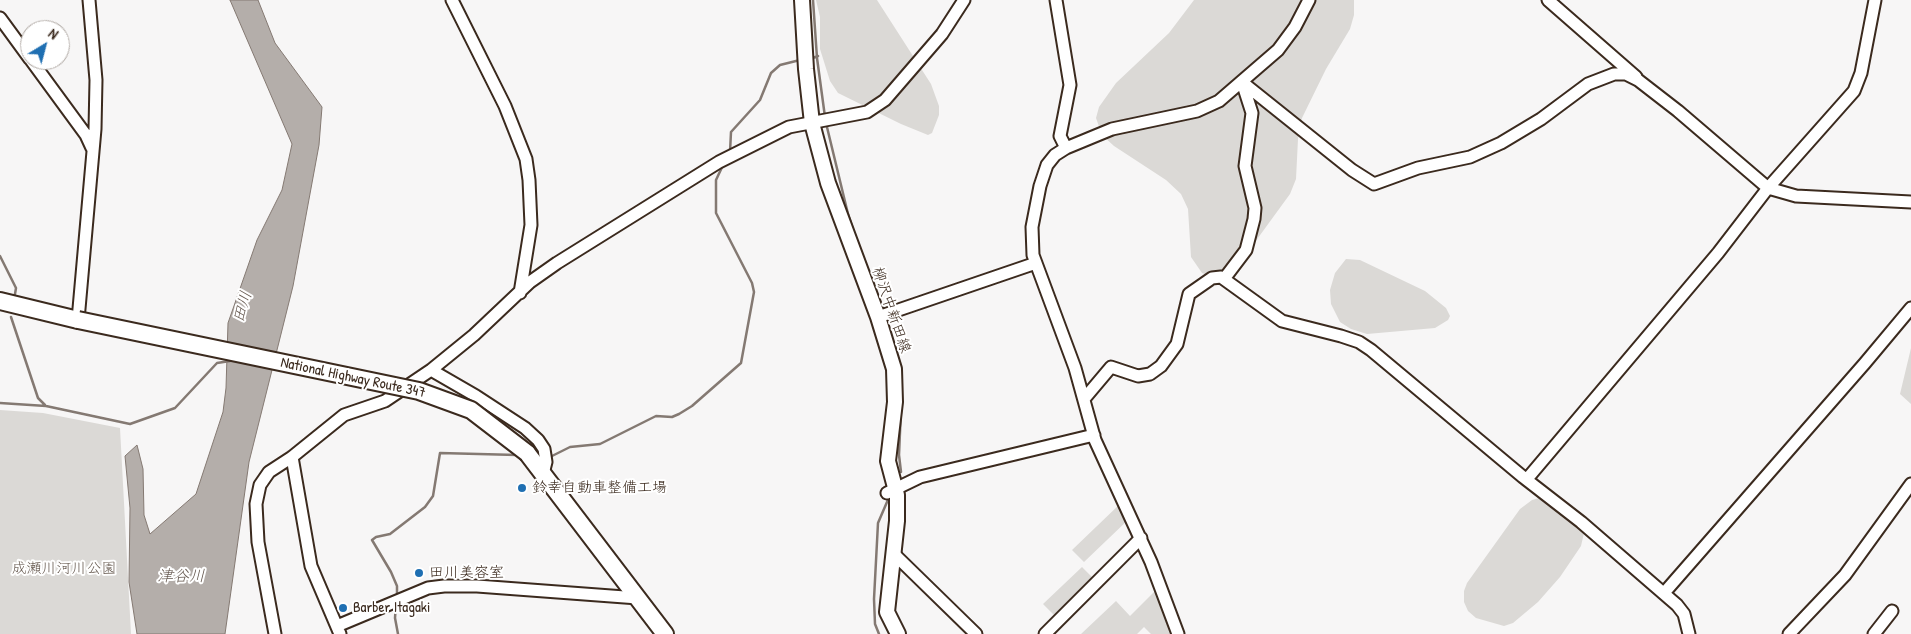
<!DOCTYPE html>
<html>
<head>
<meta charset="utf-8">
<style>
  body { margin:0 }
  #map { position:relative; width:1911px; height:634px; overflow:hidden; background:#f7f6f6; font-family:"Patrick Hand",sans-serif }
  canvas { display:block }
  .north { position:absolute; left:20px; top:20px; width:50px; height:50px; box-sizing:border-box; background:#fff; border:1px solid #b1aaa5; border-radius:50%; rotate:37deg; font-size:14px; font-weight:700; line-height:20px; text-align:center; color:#3b2a1e }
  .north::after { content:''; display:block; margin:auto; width:18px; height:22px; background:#1f6fb2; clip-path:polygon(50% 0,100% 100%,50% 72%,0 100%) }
</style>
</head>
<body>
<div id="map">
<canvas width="1911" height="634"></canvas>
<div class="north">N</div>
</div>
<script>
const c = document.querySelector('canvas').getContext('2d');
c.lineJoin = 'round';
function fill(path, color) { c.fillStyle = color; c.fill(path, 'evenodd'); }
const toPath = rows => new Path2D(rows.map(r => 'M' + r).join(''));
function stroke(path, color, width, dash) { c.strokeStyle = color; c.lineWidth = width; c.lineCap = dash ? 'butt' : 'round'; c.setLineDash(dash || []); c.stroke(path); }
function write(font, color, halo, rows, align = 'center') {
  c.font = font + ' "Patrick Hand","Klee One",sans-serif'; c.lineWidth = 4; c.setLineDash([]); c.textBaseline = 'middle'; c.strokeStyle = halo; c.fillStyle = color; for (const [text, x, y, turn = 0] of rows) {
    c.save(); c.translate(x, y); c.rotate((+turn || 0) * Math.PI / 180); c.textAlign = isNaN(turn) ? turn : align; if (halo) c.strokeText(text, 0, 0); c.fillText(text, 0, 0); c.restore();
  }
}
fill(toPath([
  [816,0,877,0,931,84,939,106,939,115,932,133,928,135,901,124,838,93,830,81,820,49,820,17],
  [1194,0,1354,0,1354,15,1350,29,1326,69,1302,118,1298,139,1296,179,1290,194,1231,275,1213,277,1202,273,1191,257,1188,209,1181,194,1166,180,1114,146,1102,135,1096,118,1099,107,1116,83,1169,33],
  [1346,259,1360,260,1425,291,1446,308,1450,316,1448,320,1435,328,1367,334,1351,329,1340,322,1331,304,1330,290,1335,273],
  [1911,348,1911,404,1900,394],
  [0,410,43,413,120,428,131,634,0,634],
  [1546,496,1577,518,1584,533,1581,546,1560,577,1538,602,1513,623,1504,626,1476,618,1468,611,1464,602,1464,591,1467,583,1520,509,1532,500],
  [1122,502,1130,518,1084,562,1072,550],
  [1082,567,1096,581,1057,618,1043,604],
  [1157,589,1172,634,1151,634,1144,627,1137,634,1081,634,1116,601,1130,616]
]), '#dbd9d6');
const water = toPath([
  [230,0,258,0,275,43,322,107,319,145,293,286,249,462,225,634,137,634,129,582,130,508,125,456,137,445,143,469,144,515,150,534,196,494,223,412,226,388,228,323,257,240,282,190,292,144,230,0]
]);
fill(water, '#b4aeaa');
stroke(water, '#847972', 1);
stroke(toPath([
  [813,0,817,58,825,117],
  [810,59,818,56],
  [826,123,848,214,859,248],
  [730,152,731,132,760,100,771,73,780,65,800,60],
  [0,256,16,288,15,294],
  [11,317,38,398,45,405],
  [0,403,46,406,130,424,175,408,217,363,230,361],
  [548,456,552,456,570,447,600,444,656,416,672,417,679,414,692,406,741,363,754,292,752,283,716,213,716,180,724,163],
  [901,472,899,455,901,409],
  [397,596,397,586,391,572,372,540,376,537,390,534,425,507,433,496,440,453,517,455],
  [396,604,395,618,398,634],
  [879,634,875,624,874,599,878,523,890,495]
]), '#847972', 2.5);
const minor = toPath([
  [452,0,505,106,526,159,529,180,531,225,520,293],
  [1056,0,1070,85,1060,136,1066,148],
  [1548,0,1636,77],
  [0,18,30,59],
  [31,60,86,135,92,148],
  [1242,82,1352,170,1374,184,1418,168,1470,157,1501,143,1541,119,1588,84,1614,74,1626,74,1638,80,1678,111,1768,188,1796,196,1911,202],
  [1224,279,1246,250,1254,219,1255,208,1245,166,1252,113,1243,85],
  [878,317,1036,263],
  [78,320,95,129,96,80,89,0],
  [431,370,476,396,525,428,538,440,544,449,546,462,543,474],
  [1084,399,1111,367,1138,376,1150,374,1161,366,1177,344,1189,294,1212,278,1221,277,1282,321,1341,336,1359,342,1371,350,1523,477,1581,522,1677,605,1684,614,1689,634],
  [292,457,311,566,340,634],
  [1527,479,1718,253,1768,188,1854,91,1861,73,1875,0],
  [887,493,920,477,1094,435],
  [894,554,976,634],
  [1664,593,1865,363,1911,308],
  [337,626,428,588,444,586,477,586,638,598],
  [275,634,258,542,256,504,260,485,269,472,292,457,344,415,385,401,431,370,474,335,530,282,557,263,719,162,789,127,867,112,885,100,942,34,964,0],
  [1045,634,1141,538],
  [1178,634,1151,562,1095,440,1075,368,1033,255,1032,227,1040,186,1047,165,1055,155,1066,148,1112,129,1197,111,1219,101,1278,50,1295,27,1309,0],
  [1789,634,1845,575,1911,484],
  [1874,634,1892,611]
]);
const major = toPath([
  [802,0,806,69,812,123,828,183,878,317,894,369,895,402,888,461,897,495,897,521,887,612,898,634]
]);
const highway = toPath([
  [0,301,78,320],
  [527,453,665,634]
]);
stroke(minor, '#3b2a1e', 15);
stroke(major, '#3b2a1e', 18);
stroke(highway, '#3b2a1e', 20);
stroke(minor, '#fff', 11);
stroke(major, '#fff', 14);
stroke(highway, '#fff', 16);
const highwayBridge = toPath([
  [78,320,419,391,471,410,527,453]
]);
stroke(highwayBridge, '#3b2a1e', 20, []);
stroke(highwayBridge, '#fff', 16);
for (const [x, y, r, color] of [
  [522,488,5,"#1f6fb2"],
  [419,573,5,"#1f6fb2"],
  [343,608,5,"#1f6fb2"]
]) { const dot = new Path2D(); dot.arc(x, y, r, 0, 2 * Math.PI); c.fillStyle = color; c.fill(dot); stroke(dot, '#fff', 2); }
write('15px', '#3b2a1e', '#fff', [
  ["柳沢中新田線",891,310,71],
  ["National Highway Route 347",353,378,12]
]);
write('15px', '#3b2a1e', '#fff', [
  ["鈴幸自動車整備工場",532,488],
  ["田川美容室",429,573],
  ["Barber Itagaki",353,608]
], 'left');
write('15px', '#63564c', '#fff', [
  ["成瀬川河川公園",64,569]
]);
write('italic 16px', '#65584f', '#fff', [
  ["田川",243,307,-74],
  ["津谷川",181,577]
]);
</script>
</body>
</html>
